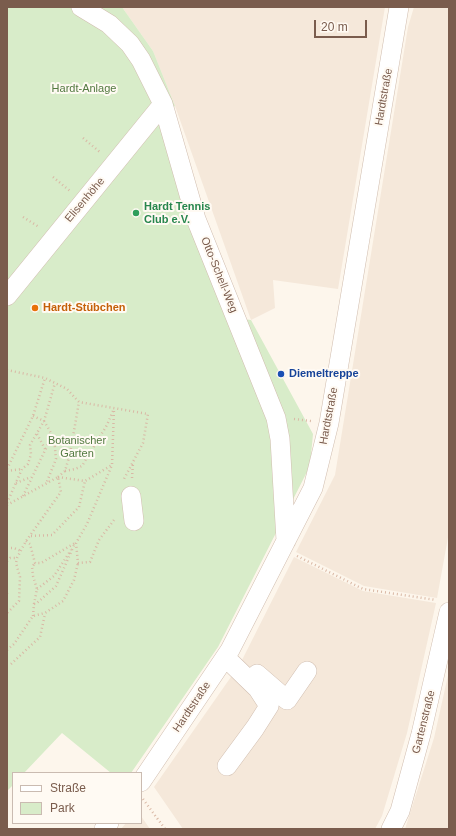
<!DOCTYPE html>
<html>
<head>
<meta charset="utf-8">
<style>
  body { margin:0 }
  #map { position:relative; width:456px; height:836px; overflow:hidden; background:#fdf6ec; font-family:Helvetica,sans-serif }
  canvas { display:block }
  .frame { position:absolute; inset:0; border:8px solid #7a5c4d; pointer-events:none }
  .legend { position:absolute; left:12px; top:772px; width:130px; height:52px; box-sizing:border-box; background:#fffaf3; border:1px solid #cabbb1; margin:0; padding:5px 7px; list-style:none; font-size:12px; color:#7a5c4d }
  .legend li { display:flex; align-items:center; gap:8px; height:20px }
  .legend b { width:20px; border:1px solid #cabbb1 }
  .scale { position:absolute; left:314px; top:20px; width:53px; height:18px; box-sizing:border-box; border:2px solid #7a5c4d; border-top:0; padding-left:5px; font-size:12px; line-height:14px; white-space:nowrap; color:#7a5c4d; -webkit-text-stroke:3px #fffaf3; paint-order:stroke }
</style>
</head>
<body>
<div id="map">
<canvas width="456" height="836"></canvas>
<div class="frame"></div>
<ul class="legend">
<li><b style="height:5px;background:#fff"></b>Straße</li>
<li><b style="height:11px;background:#d8ecc9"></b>Park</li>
</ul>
<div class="scale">20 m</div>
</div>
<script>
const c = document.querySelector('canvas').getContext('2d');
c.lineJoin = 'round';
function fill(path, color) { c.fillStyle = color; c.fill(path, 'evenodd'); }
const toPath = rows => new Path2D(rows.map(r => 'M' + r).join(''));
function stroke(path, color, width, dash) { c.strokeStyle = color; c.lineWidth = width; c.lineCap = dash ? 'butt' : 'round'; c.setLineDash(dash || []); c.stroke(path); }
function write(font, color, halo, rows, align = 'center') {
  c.font = font + ' Helvetica,sans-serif'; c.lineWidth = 4; c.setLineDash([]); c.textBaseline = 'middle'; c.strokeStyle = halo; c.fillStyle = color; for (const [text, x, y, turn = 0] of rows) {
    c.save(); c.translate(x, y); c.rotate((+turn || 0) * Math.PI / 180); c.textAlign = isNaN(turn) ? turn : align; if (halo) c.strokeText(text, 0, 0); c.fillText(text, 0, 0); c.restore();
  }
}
fill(toPath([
  [122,7,385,7,338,289,273,280,275,308,251,320,175,106,153,51],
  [414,7,449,7,449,532,437,598,364,586,296,552,335,475,408,27],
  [294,557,363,591,436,603,407,733,382,816,375,829,183,829,154,787,240,664],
  [449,671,449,829,405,829,434,738],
  [141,816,150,829,121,829,126,823,141,823]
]), '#f5e8da');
fill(toPath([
  [7,7,122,7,153,51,175,106,158,121,226,317,251,320,313,434,310,466,218,647,131,773,111,773,62,733,24,773,13,773,13,785,7,791]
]), '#d8ecc9');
const minor = toPath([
  [81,7,109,24,130,44,141,60,163,104,196,219,276,418,280,439,286,541],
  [7,296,163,104],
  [131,496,134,521],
  [226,658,258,689,269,706,255,728,227,766],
  [257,674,287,700,307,671],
  [141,782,230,650,313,488,329,423,399,7],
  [104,829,109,823],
  [391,829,400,811,421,734,449,612]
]);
stroke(minor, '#d1beb0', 20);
stroke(toPath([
  [83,138,101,153],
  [53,177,70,191],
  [23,217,39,227],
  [7,370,45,378,67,389,79,402,148,414,143,443,124,479],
  [33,416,44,421,54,438,56,459,46,484],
  [294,419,311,421],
  [37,434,45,449],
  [7,469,33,416,45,378],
  [7,471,22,469],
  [65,471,75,469,82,466,107,425,113,411],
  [58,477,65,471,70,454,79,402],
  [58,477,85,481,112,465],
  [132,478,133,463],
  [16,483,31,477],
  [23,496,52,436],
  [7,503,22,469,28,464,31,454,30,445,44,421,55,383],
  [7,505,58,477,61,492,26,541,17,558,16,563,20,577,19,601,7,613],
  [114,520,99,540,90,562,78,563,76,543,87,524,112,465,114,409],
  [31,536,52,535,79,507,85,481],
  [26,541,30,544,35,563,41,563,75,543],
  [7,548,14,548,21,551],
  [297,556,363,589,436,600],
  [7,561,10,558,17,558],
  [37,589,54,576,71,550],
  [7,593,7,596],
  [34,604,37,603,56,586,75,543],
  [33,616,34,604,37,589,33,576,32,567,35,563],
  [7,650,14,644,33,616,45,613,63,601,74,580,78,563],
  [11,664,40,637,45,614],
  [143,799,165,829]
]), '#d9b8a5', 2.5, [1, 3]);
stroke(minor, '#fff', 19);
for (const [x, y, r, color] of [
  [136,213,4,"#2e9e5b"],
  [35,308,4,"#e8710a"],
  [281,374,4,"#1a4fb4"]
]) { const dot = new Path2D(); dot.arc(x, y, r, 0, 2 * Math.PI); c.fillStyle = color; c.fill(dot); stroke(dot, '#fffaf3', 1.5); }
write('11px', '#537a41', '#fffaf3', [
  ["Hardt-Anlage",84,89],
  ["Botanischer",77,441],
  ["Garten",77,454]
]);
write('11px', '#7a5c4d', '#fffaf3', [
  ["Hardtstraße",384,97,-80],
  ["Elisenhöhe",85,200,-50],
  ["Otto-Schell-Weg",219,275,68],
  ["Hardtstraße",329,416,-79],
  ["Hardtstraße",192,707,-56],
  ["Gartenstraße",424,722,-76]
]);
write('bold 11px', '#27864d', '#fffaf3', [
  ["Hardt Tennis",144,207],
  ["Club e.V.",144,220]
], 'left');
write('bold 11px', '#c56008', '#fffaf3', [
  ["Hardt-Stübchen",43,308]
], 'left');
write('bold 11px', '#164399', '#fffaf3', [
  ["Diemeltreppe",289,374]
], 'left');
</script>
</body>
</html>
